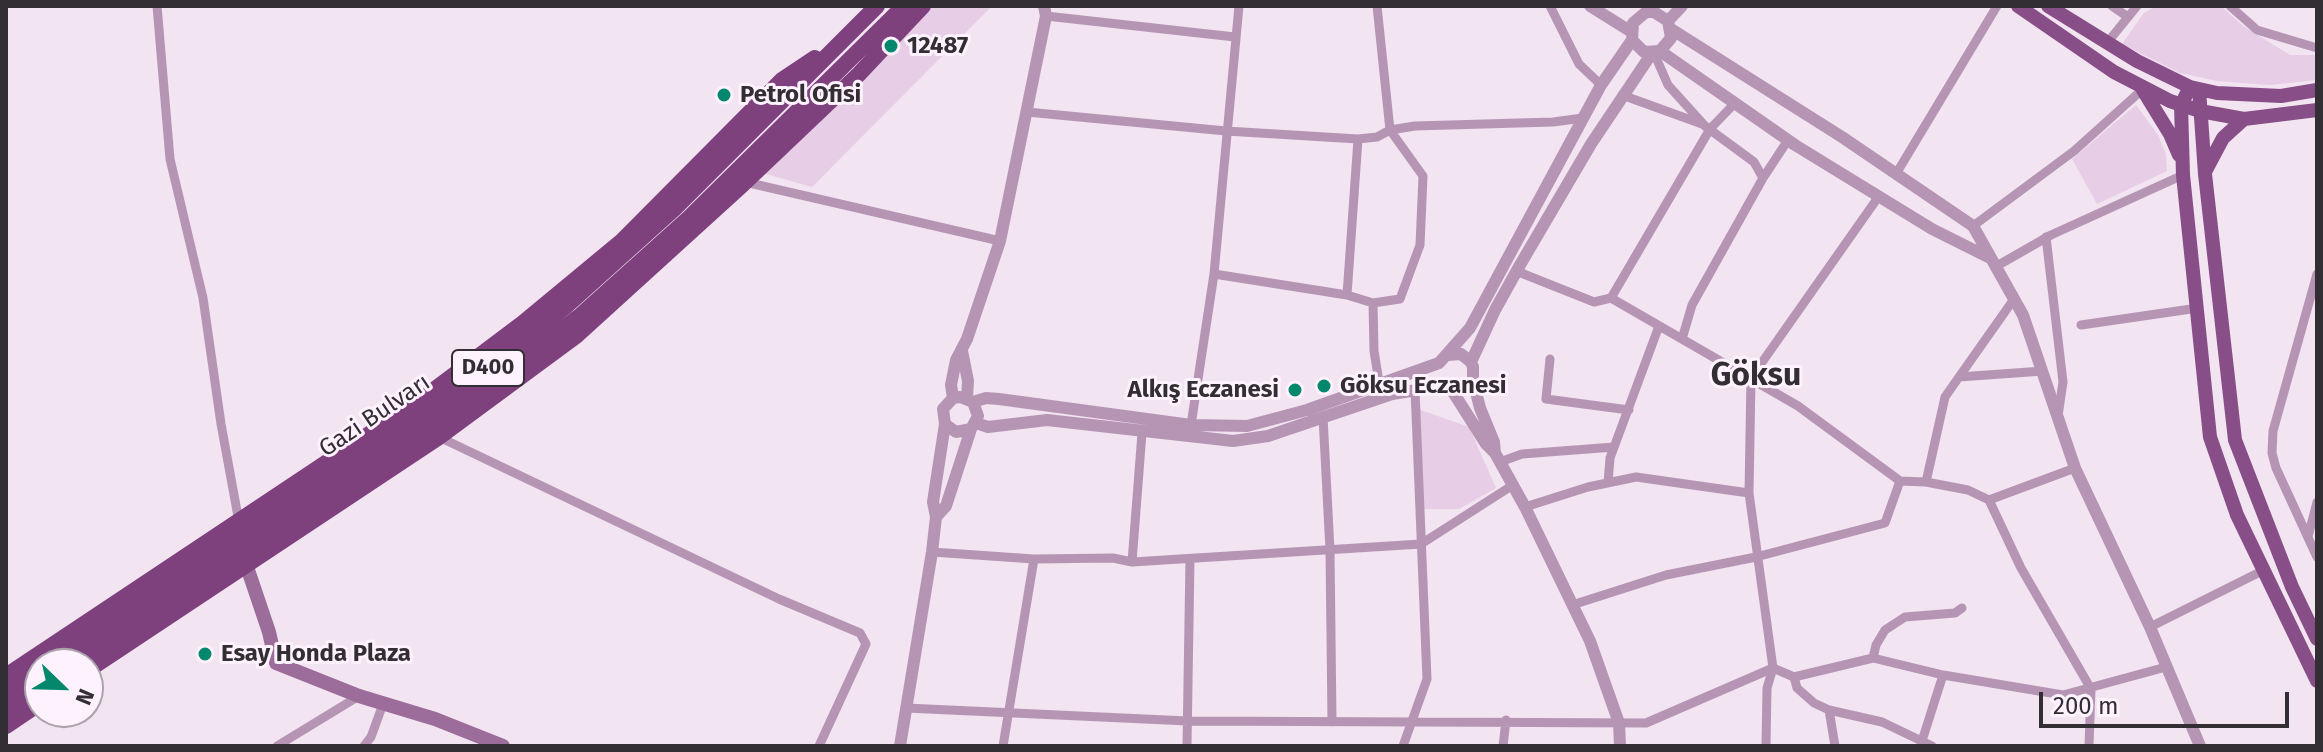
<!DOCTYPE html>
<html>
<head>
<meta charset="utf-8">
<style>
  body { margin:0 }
  #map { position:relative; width:2323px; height:752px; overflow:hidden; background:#f2e4f1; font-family:"Fira Sans",sans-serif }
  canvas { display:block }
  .frame { position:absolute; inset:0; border:8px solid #332e33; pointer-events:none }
  .north { position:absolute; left:24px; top:648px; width:80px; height:80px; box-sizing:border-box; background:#fdf2fd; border:2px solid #aca4ac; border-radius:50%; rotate:113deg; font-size:22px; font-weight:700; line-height:32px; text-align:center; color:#332e33 }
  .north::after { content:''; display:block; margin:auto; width:28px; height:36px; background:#03886d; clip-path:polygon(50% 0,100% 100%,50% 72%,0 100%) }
  .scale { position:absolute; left:2039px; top:692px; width:250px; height:36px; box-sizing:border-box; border:4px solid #332e33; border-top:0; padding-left:10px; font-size:24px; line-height:28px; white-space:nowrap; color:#332e33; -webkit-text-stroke:6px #fdf2fd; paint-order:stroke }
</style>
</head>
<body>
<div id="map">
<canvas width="2323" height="752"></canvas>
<div class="frame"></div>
<div class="north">N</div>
<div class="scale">200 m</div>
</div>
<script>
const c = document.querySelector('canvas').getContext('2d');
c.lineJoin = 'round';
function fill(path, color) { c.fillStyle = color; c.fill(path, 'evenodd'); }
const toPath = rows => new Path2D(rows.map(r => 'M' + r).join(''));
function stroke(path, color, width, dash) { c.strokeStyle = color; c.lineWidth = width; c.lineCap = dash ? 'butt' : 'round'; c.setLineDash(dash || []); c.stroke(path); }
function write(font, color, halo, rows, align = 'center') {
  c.font = font + ' "Fira Sans",sans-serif'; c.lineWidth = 6; c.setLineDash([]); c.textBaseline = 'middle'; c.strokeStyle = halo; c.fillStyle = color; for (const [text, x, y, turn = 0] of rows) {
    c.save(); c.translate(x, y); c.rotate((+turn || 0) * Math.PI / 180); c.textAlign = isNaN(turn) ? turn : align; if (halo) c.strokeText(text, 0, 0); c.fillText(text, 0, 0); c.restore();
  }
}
fill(toPath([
  [932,6,992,6,812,187,759,172],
  [2156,6,2221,6,2243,26,2290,55,2317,55,2317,80,2270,85,2217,81,2180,73,2122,44,2143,14],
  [2136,105,2158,135,2166,154,2167,171,2097,204,2072,159],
  [1415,408,1469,427,1496,488,1459,509,1423,509]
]), '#e7cde5');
stroke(toPath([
  [157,6,170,159,203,298,221,424,239,522],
  [1550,6,1579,64,1601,85],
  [2112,6,2128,17],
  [2230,6,2257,30,2317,48],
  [1046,16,1235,37],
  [2107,43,2137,6],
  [1654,53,1668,85,1705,126,1754,162,1763,178,1692,305,1682,339],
  [1622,95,1702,124],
  [1027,112,1226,131,1358,139,1377,137,1390,130,1415,126,1553,122,1583,118],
  [1896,174,1997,6],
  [1763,178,1788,140],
  [745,182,1000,241],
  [1973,226,2074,151,2143,89],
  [2046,237,2063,382,2058,416],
  [1995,267,2051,235,2183,175],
  [1516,271,1594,302,1611,298,1798,406,1900,481,1926,482,1968,490,1989,500,2021,568,2091,689,2089,746],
  [1214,274,1347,295,1373,303,1374,351,1379,382],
  [2317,274,2273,431,2272,453,2276,468,2317,557],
  [1347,295,1358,139],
  [1611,298,1710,129,1735,103],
  [1373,303,1400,299,1420,245,1423,176,1390,130,1377,6],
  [2081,325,2198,308],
  [1550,359,1546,399,1629,410],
  [1959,377,2014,299],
  [1323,417,1330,550,1332,722],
  [1191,425,1214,274,1239,6],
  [439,437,779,599,860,633,866,644,819,746],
  [1500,462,1522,454,1614,447],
  [1926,482,1945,397,1959,377,2043,371],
  [1608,483,1610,458,1659,326],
  [1989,500,2075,468],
  [1525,507,1588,487,1636,477,1749,493],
  [2308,537,2317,502],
  [932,552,1034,559,1113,558,1132,562,1421,544,1513,485],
  [1132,562,1142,433],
  [1572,605,1666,575,1756,557,1885,523,1900,481],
  [2150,627,2264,570],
  [1873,658,1876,645,1885,630,1905,617,1955,613,1962,608],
  [1794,677,1873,658,1943,675,2063,695,2166,667],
  [906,708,1188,721,1646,723,1773,668,1794,677,1797,688,1814,703,1829,710,1882,722,1932,746],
  [1829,710,1835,746],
  [1921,744,1943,675],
  [277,746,359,696],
  [364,746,371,737,383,704],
  [1003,746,1034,559],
  [1187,746,1190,559],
  [1403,746,1427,679,1415,390],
  [1503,746,1506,720],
  [1766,746,1767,688,1773,668,1749,493,1751,378,1879,196]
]), '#b695b4', 9);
stroke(toPath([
  [1590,6,1630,31],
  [1668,21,1682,6],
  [1671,29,1842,137,1973,226,2023,315,2075,468,2150,627,2200,746],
  [1660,51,1795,145,1932,229,1990,258],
  [962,351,968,381,967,398],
  [1448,355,1461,354,1471,362,1473,367,1473,380,1480,408,1494,442,1495,453],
  [1471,362,1495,310,1520,265,1591,144,1652,53],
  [953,398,951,385,956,360,967,339,1000,241,1046,16,1044,6],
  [973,402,978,416,971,429,956,432,945,424,943,409,953,398,960,397,973,402,986,398,999,399,1191,425,1247,426,1307,410,1439,363,1470,328,1601,85,1632,40,1633,23,1646,12,1654,12,1668,21,1671,38,1660,51,1644,52,1632,40],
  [976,423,988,427,1047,420,1233,441,1268,436,1392,394,1442,386,1453,392,1486,444,1495,453,1525,507,1590,641,1619,723,1620,746],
  [936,517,946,506,971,429],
  [900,746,932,552,936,517,933,502,945,424]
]), '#b695b4', 12);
stroke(toPath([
  [246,564,269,632,276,663,359,696,435,719,503,746]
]), '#9c6c9a', 14);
stroke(toPath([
  [2018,6,2114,72,2170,101,2200,111,2244,119,2317,110],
  [2048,6,2137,61,2190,87,2217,93,2281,96,2317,90],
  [2190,87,2181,105,2183,175,2210,437,2237,515,2317,681],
  [2199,89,2205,174,2235,440,2292,587,2317,639],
  [2143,90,2170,134,2179,155],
  [2206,170,2223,138,2244,119]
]), '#884e87', 14);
stroke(toPath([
  [46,664,478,375,565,307,674,209,877,6],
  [73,664,489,385,581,315,689,218,904,6],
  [88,670,439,437,576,336,741,186,859,74,923,6],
  [6,676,422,399,523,323,622,241,782,80,815,58],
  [6,690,40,668],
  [6,708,40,686],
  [6,726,40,703]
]), '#7f407e', 16);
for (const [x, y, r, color] of [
  [891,46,8,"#03886d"],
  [724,95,8,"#03886d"],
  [1324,386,8,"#03886d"],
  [1295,390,8,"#03886d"],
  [205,654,8,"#03886d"]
]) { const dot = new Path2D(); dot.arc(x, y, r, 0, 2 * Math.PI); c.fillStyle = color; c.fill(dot); stroke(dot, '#fdf2fd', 3); }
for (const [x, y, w] of [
  [488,368,72]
]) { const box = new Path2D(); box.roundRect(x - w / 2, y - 18, w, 36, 6); c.fillStyle = '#fdf2fd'; c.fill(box); stroke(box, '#332e33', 2); }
write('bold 22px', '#332e33', null, [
  ["D400",488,368]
]);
write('bold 24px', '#332e33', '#fdf2fd', [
  ["12487",907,46],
  ["Petrol Ofisi",740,95],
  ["Göksu Eczanesi",1340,386],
  ["Alkış Eczanesi",1279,390,"right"],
  ["Esay Honda Plaza",221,654]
], 'left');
write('24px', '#332e33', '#fdf2fd', [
  ["Gazi Bulvarı",375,416,-34]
]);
write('bold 32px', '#332e33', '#fdf2fd', [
  ["Göksu",1756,376]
]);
</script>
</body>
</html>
